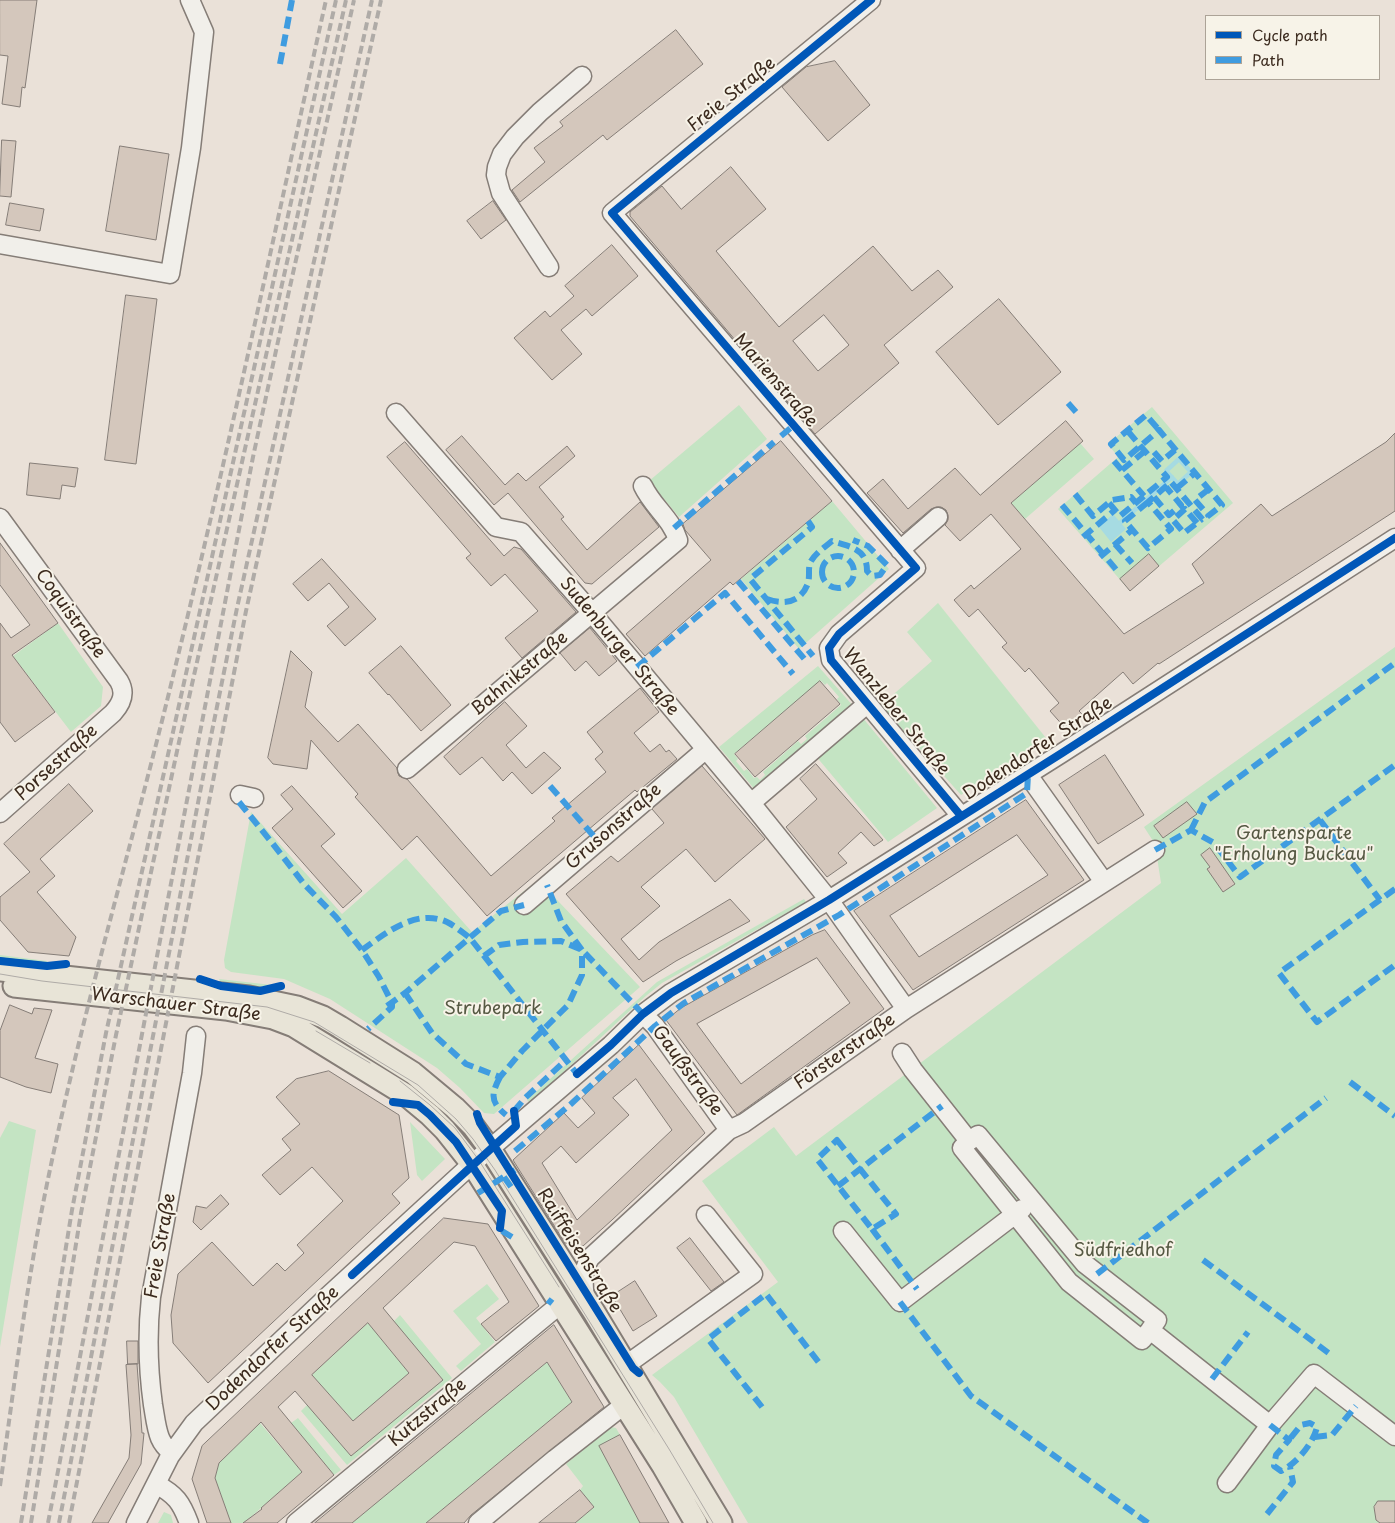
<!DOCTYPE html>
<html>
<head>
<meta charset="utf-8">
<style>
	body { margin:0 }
	#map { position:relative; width:1395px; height:1523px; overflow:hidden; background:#eae1d8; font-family:"Playpen Sans",sans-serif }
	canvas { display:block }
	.legend { position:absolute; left:1205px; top:15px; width:175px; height:65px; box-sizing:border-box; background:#f7f3e8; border:1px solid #aca397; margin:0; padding:6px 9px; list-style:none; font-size:15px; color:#3b2a1e }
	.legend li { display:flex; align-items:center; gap:10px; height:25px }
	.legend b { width:25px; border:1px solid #aca397 }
</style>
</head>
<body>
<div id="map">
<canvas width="1395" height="1523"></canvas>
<ul class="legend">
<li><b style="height:6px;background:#0057b8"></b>Cycle path</li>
<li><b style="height:6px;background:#3f9ce0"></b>Path</li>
</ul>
</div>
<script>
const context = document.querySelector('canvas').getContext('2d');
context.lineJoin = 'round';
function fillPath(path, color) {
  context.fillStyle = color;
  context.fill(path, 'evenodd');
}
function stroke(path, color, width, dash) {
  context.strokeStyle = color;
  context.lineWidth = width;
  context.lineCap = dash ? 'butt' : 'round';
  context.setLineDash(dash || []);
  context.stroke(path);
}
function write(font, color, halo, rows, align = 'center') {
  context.font = font + ' "Playpen Sans",sans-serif';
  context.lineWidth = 4;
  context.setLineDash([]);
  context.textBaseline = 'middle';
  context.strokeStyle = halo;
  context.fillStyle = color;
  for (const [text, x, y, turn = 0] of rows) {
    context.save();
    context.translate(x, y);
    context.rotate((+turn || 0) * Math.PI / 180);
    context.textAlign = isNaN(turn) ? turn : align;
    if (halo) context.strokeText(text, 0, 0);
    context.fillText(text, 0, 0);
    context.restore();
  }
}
fillPath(new Path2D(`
	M739 405 767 439 679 517 649 481Z
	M1152 407 1233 503 1130 591 1058 509 1118 457 1108 444Z
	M1080 443 1094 459 1025 519 1011 503Z
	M832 501 889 569 799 649 741 579Z
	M938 603 1046 738 961 795 881 705 932 661 907 632Z
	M58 623 103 687 101 706 71 732 13 656Z
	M1395 647V1523H748L674 1397 660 1382 652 1375 778 1282 702 1181 774 1127 796 1156 1161 883 1155 844 1144 827Z
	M818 666 854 707 756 791 719 747ZM821 681 825 685 827 683 839 697 837 699 841 705 805 736 807 739 801 744 798 741 763 772 765 775 760 780 757 777 754 778 747 769 744 771 736 761 738 759 734 754Z
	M862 717 937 808 888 842 815 755Z
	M251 812 342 914 406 858 472 932 538 880 640 987 494 1114 484 1113 460 1088 437 1068 330 999 284 979 231 972 225 968 224 960Z
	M804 899 806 902 662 983 647 995 530 1103 527 1100 657 982Z
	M0 955 47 961 46 964 0 958Z
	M219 979 272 985 260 988 221 983Z
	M9 1121 36 1130 0 1347V1138Z
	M410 1122 445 1159 422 1181 417 1175Z
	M487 1284 499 1299 476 1318 495 1342 461 1371 456 1366 481 1344 453 1311Z
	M383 1308 394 1321 400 1315 452 1378 347 1465 301 1411 308 1404 351 1456 442 1379 393 1321 377 1334 409 1373 350 1424V1417L311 1375Z
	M547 1362 572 1402 426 1523H352Z
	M298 1418 341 1470 334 1475 291 1423Z
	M260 1423 302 1472 244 1523H231L215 1478 219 1463Z
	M611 1427 616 1428 620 1435 600 1446 640 1523H575L594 1507 580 1490 583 1486 566 1464Z
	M164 1512 171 1515 173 1523H158Z`), '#c4e4c3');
fillPath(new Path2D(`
	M1113 514 1126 529 1111 542 1099 527Z`), '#a6dbe2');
stroke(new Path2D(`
	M1179 459 1191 472 1178 484 1166 471Z
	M1120 523 1172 477`), '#a6dbe2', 4.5);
const building = new Path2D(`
	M0 0H37L25 88 22 87 20 107 2 104 8 56 0 55Z
	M676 30 703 64 607 140 603 135 520 202 512 190 545 162 534 148 563 126 560 122Z
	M835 61 870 105 828 141 782 87 806 67Z
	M2 140 16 141 11 197 0 196Z
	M120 146 169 154 156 240 106 231Z
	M731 167 766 209 716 251 779 327 873 246 912 291 938 270 953 287 884 345 899 363 815 434 630 216V212L662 186 681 209ZM824 315 849 345 818 371 793 341Z
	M493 201 506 220 481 239 467 221Z
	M10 203 44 209 40 231 6 225Z
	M612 245 638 276 592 316 586 309 561 330 582 354 552 380 514 338 545 311 550 317 574 296 565 286Z
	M126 295 157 299 136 464 105 460Z
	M999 299 1061 372 998 425 936 352Z
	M1066 421 1083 441 1011 503 1124 634 1204 583 1192 564 1261 504 1272 516 1386 442 1395 433V511L1159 664 1158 663 1133 684 1123 672 1079 711 1082 714 1066 729 1050 711 1059 703 1029 668 1025 672 1002 647 1007 643 978 609 969 617 954 600 971 585 974 589 1021 549 991 514 960 541 945 525 948 520V515L946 510 941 507H936L931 509 903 533 867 493 883 479 908 509 955 468 980 495Z
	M462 436 505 485 518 473 526 481 567 446 575 456 539 487 564 517 561 519 587 550 640 502 659 527 592 584 585 583 508 493 494 505 446 450Z
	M781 441 832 501 733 585 730 582 645 656 626 634 711 560 685 530 683 524Z
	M405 442 504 556 514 547 521 549 576 612 522 658 505 638 538 611 505 574 491 586 466 558 471 554 387 457Z
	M30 463 78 468 75 487 62 485 60 499 27 495Z
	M0 543 58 623 12 655 55 712 15 742 0 722V623L11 638 30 625 0 585Z
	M1149 554 1159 566 1130 591 1120 579Z
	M322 559 376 619 345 646 327 626 349 607 329 583 308 601 293 584Z
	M590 628 617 661 599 676 586 661 575 671 560 653Z
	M401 646 451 705 421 731 389 694 388 695 369 673Z
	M291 651 312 672 305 707 338 742 358 724 397 768 399 776 407 779 491 876 555 821 552 818 606 772 595 759 603 752 587 732 640 688 659 712 634 733 650 752 660 744 666 752 669 750 677 759 637 792 635 790 487 916 417 836 402 850 355 797 358 794 311 740 307 769 273 764 268 758Z
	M820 681 840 704 755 777 735 754Z
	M505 702 527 726 506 745 526 768 544 752 561 768 532 794 512 772 503 781 482 757 460 775 444 757Z
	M1105 755 1144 815 1098 844 1059 785Z
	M816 764 883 840 874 846 861 832 838 853 847 863 827 877 786 827 817 799 800 779Z
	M702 766 765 839 715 882 686 849 641 887 660 906 621 939 639 960 659 942 730 899 750 921 676 961 643 982 566 894 611 856 618 862 664 823 652 809Z
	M69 784 93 811 40 859 55 876 37 892 76 937 69 956 28 952 0 920V897L30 872 4 844Z
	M292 786 335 834 321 846 362 891 343 908 272 828 293 809 281 795Z
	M1026 800 1084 880 913 990 854 911ZM1017 835 1048 875 919 957 890 916Z
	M1187 802 1197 814 1163 838 1154 826Z
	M1210 848 1235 884 1223 892 1207 869 1210 867 1201 855Z
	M825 930 884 1009 737 1115 666 1020 681 1008 812 935ZM817 958 850 1003 741 1084 697 1024Z
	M10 1005 32 1014 34 1008 52 1010 35 1058 58 1064 51 1093 26 1087 0 1077V1031Z
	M639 1045 705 1133 612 1220 583 1246 565 1243 513 1160 564 1113 578 1128 595 1113 582 1098ZM636 1079 672 1130 577 1220 542 1163 561 1146 576 1163 629 1115 613 1098Z
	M329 1071 399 1115 409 1178 392 1194 400 1203 208 1383 173 1343 171 1315 178 1274 212 1242 253 1286 277 1263 285 1271 304 1253 297 1245 343 1201 312 1167 280 1195 262 1175 291 1150 282 1139 300 1124 276 1097 296 1079Z
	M221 1195 229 1204 201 1230 193 1222 196 1206 206 1208Z
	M444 1218 488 1224 539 1306 496 1341 481 1324 509 1302 475 1246 454 1242 383 1308 443 1380 351 1456 295 1391 278 1407 334 1475 277 1523H243L262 1509 261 1508 302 1472 261 1422 219 1463 215 1478 231 1523H207L192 1479 202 1446ZM368 1323 409 1373 353 1421 312 1375Z
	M690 1238 724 1282 711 1291 677 1248Z
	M635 1281 657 1316 633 1331 612 1296Z
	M554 1325 604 1407 471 1515 464 1523H426L572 1402 547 1362 352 1523H315Z
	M127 1341H138V1364H128Z
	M137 1364 142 1433H144L141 1464 108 1523H92L129 1458 131 1435 126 1365Z
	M620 1435 653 1494 669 1523H640L599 1446Z
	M580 1490 594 1507 575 1523H539Z
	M1378 1501H1395V1523H1380L1376 1520 1374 1507Z`);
fillPath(building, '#d4c7bc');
stroke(building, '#857d77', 1);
const minor = new Path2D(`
	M871 0 612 213 916 568 839 634 829 648 831 660 961 816
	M0 244 170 274 191 148 204 32 190 0
	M549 267 501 193 496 175 497 167 502 154 515 137 540 112 582 76
	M396 413 496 527 521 532 592 613 751 803 829 900 906 1009
	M0 518 119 681C126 693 122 703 113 713L0 813
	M900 550 938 517
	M407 769 678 540C671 518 653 507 643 486
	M1028 775 1104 882
	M240 795 254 798
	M751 803 867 704
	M524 905 705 750
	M643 1014 655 1026 729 1130
	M902 1053 913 1070 969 1141 962 1148 1069 1282 1142 1340 1150 1330 1270 1425
	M969 1141 978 1135 1085 1264 1157 1320 1150 1330
	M843 1231 900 1302 1022 1209
	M585 1298C583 1284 582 1271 590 1258L729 1130 744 1123 906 1009 1155 850
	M626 1365 753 1274 706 1215
	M172 1453C167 1449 163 1445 160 1438 156 1428 155 1416 153 1405 148 1369 147 1333 151 1297L192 1073 196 1036
	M1227 1483 1270 1425 1314 1374 1395 1436
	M156 1484C176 1495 181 1502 189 1523
	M136 1523 170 1456 194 1423 328 1296 472 1164 611 1045 643 1014 671 993 829 900 1062 753 1395 538
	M296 1523 552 1311 561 1306
	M478 1523 555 1459 624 1405`);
const major = new Path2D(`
	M0 970 249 997 297 1007 323 1017 340 1027 413 1073 455 1108 473 1126 490 1149 594 1312 721 1523
	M14 986 226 1009 273 1018 294 1026 406 1095 430 1115 445 1130 472 1164 663 1466 696 1523`);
stroke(minor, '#857d77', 21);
stroke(major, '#857d77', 25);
stroke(minor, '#f1efea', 18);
stroke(major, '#e8e4d7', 21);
stroke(new Path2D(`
	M0 974 42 981 267 1007 314 1022 418 1085 456 1119 473 1139 495 1170 669 1449 713 1523
	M316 1031 370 1063
	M400 1081 430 1105 455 1128 478 1159 559 1287`), '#afaba7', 1);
stroke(new Path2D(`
	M0 1486C13 1395 24 1304 41 1214 77 1028 132 847 176 664 230 444 277 221 326 0
	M21 1523 72 1210 106 1033 336 0
	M31 1523 81 1213 116 1035 179 742 346 0
	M48 1523 253 457 285 309 354 0
	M59 1523 209 746 237 608 372 0
	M69 1523 246 611 381 0`), '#afaba7', 4, [8, 4]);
stroke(new Path2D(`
	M280 64 292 0
	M1068 403 1076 412
	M781 436 793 426
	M1154 452 1162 461 1175 450
	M1114 461 1144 496
	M1122 470 1145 451
	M1177 488 1195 473
	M1209 489 1195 500 1209 516
	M1075 494 1093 516 1112 500 1131 497 1136 503
	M1154 497 1169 515 1181 505 1166 487
	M1148 502 1125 521 1148 548 1171 529 1148 502 1171 482 1203 520 1222 505 1159 430 1124 460 1111 444 1146 415 1159 430
	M1109 503 1120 516 1167 477 1126 429
	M1062 505 1119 573
	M686 518 774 442
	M808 521 812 527 750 579 813 656
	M1197 523 1185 509 1173 520 1184 533 1202 519
	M674 528 682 521
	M1083 537 1115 510
	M1115 544 1132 563
	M822 572a16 16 0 1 1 32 0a16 16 0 1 1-32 0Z
	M1100 557 1132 530
	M738 581 807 662
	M767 599C784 605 801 603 808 583 810 577 808 569 810 563 815 553 824 548 832 541 850 547 867 548 867 571L872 576 880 575 887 565 868 546 853 540
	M637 667 725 593 793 674
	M550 786 598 841
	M239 802 273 844 304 884 336 917 362 950 379 977 392 1003V1007L368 1029
	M1320 820 1380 900
	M1191 830 1205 802 1395 663
	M1155 850 1191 830 1214 843 1240 877 1395 765
	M1395 889 1279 973 1317 1022 1395 965
	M362 950C386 933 416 908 447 922 455 926 463 933 470 938L577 1074
	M484 956 499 945 523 942 561 941 582 950 643 1014
	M405 993 432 1033 466 1064 500 1077 522 1051 568 1005 582 975V950L561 921 547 885
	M387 1006 405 993 501 911 524 905
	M500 1077C491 1094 490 1102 506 1115
	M1350 1082 1395 1116
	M514 1111 525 1098 566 1060
	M837 1140 896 1214 872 1229 817 1159Z
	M515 1151 571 1104 655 1026 684 1003 839 915 1027 793 1028 775
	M504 1177 514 1191
	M838 1186 942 1106
	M478 1193 515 1170
	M872 1229 917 1289
	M502 1231 512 1237
	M1203 1260 1330 1354
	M1097 1274 1326 1098
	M900 1302 971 1396 1148 1523
	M548 1304 552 1299
	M1212 1379 1248 1332
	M762 1407 708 1339 766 1294 820 1364
	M1270 1425 1289 1440 1276 1455 1274 1466 1281 1471C1296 1464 1313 1444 1317 1427L1310 1423 1301 1425 1289 1440
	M1315 1437 1332 1435 1356 1406
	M1267 1514 1293 1482 1290 1467`), '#3f9ce0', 6, [12, 6]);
stroke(new Path2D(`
	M871 0 612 213 916 568 839 634 829 648 831 660 961 816
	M0 961 47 966 66 964
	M200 979 221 986 260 991 281 986
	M577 1074 611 1045 643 1014 671 993 829 900 1062 753 1395 538
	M393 1102 418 1105 430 1115 456 1142 502 1211 500 1228
	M477 1114 480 1123 633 1368 639 1373
	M352 1275 516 1126 514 1111`), '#0057b8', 8);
write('18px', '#3b2a1e', '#f7f3e8', [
	["Freie Straße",732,95,-39],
	["Marienstraße",775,381,49],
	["Coquistraße",70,614,54],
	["Sudenburger Straße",619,647,50],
	["Bahnikstraße",520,674,-40],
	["Wanzleber Straße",896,712,51],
	["Dodendorfer Straße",1038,749,-33],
	["Porsestraße",57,763,-42],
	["Grusonstraße",614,827,-41],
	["Warschauer Straße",176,1005,7],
	["Försterstraße",845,1052,-35],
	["Gaußstraße",687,1071,54],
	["Freie Straße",161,1246,-80],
	["Raiffeisenstraße",579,1251,58],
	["Dodendorfer Straße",273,1349,-43],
	["Kutzstraße",428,1413,-40]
]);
write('18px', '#565943', '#f7f3e8', [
	["Gartensparte",1294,834],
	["\"Erholung Buckau\"",1294,855],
	["Strubepark",493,1009],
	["Südfriedhof",1123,1251]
]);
</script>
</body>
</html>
